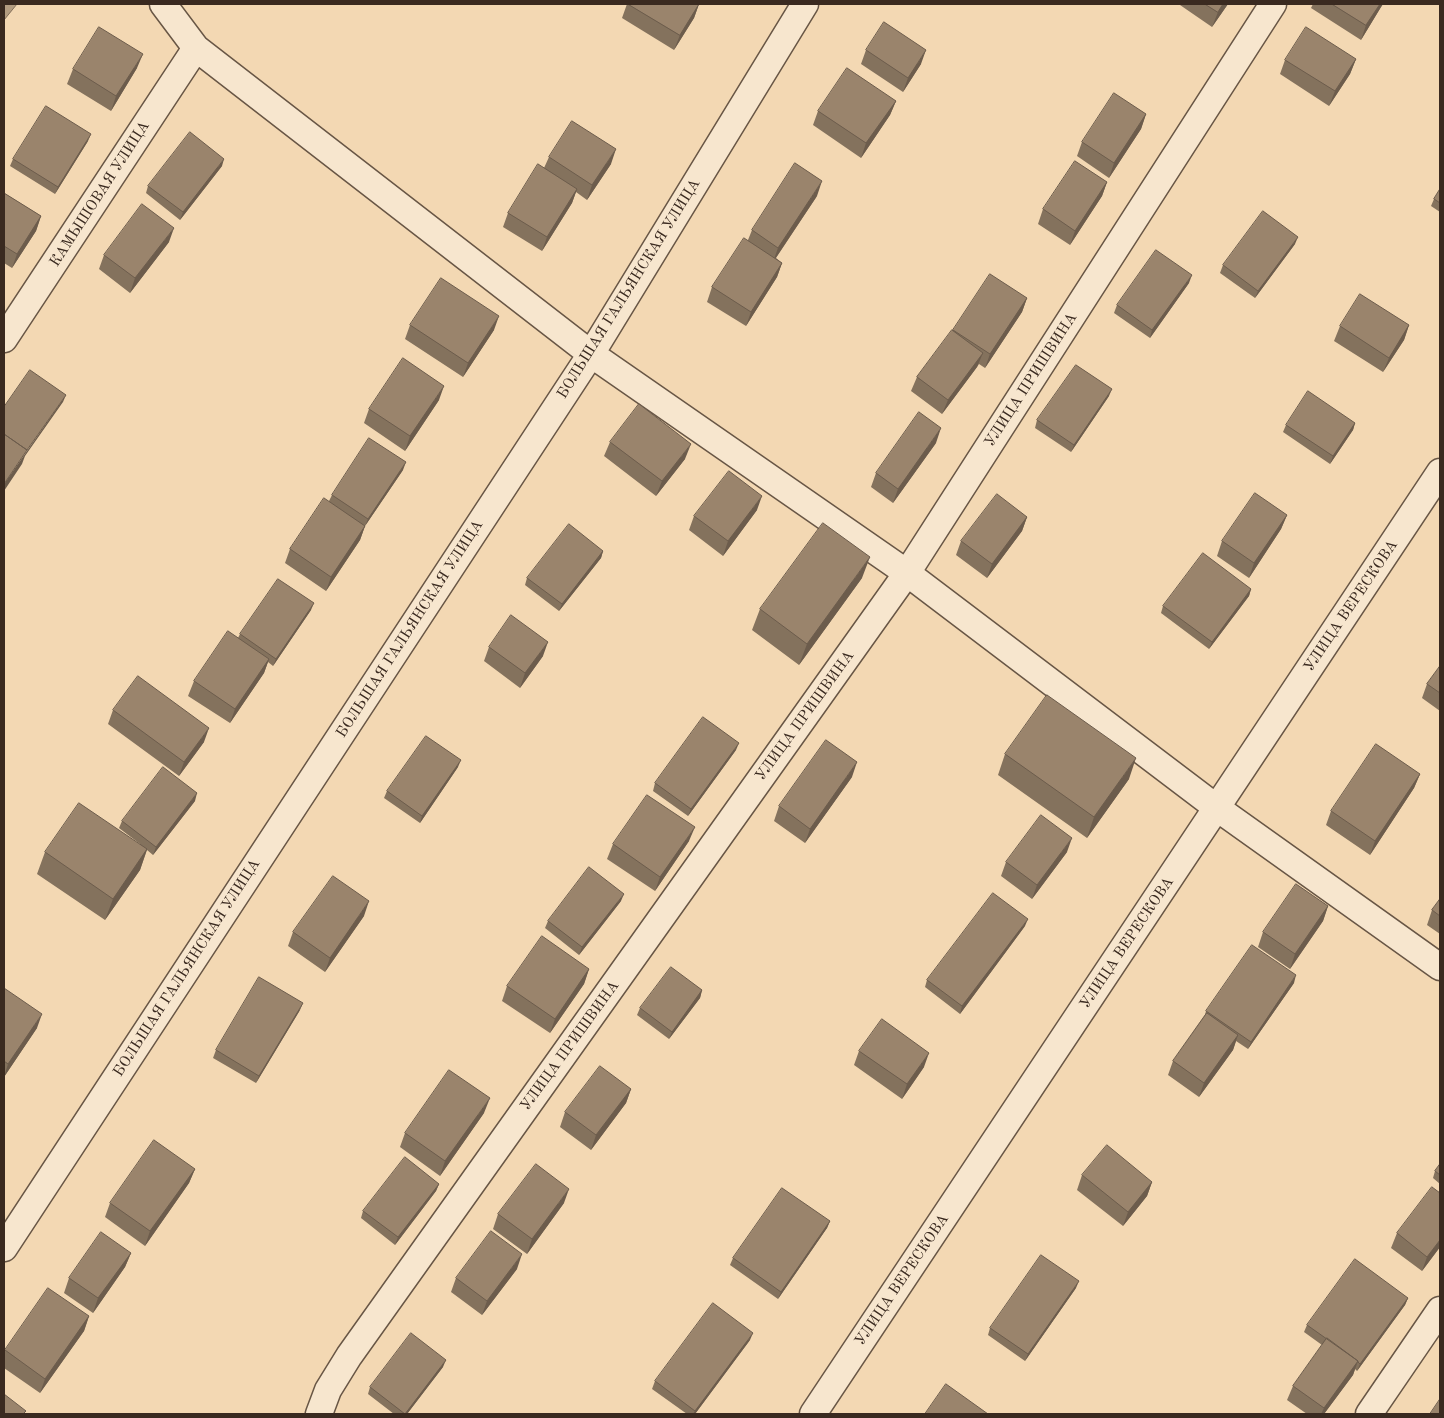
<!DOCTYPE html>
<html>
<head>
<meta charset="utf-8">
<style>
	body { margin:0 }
	#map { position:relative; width:1444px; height:1418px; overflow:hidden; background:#f3d8b3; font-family:"Old Standard TT",serif }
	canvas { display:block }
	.frame { position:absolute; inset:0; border:5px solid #3a2a20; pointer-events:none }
</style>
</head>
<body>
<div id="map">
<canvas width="1444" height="1418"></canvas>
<div class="frame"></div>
</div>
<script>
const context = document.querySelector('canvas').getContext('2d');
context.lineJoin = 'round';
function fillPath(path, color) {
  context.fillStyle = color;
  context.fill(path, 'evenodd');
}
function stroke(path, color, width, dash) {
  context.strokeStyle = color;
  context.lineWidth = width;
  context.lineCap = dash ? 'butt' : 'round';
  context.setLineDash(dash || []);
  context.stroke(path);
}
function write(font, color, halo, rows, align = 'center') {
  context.font = font + ' "Old Standard TT",serif';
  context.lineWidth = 4.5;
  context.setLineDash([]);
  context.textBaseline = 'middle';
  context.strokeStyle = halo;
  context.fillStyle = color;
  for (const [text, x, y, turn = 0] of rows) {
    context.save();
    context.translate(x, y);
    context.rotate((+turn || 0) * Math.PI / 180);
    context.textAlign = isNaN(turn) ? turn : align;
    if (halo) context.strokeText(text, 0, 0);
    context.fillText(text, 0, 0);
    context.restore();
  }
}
const water = new Path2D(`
	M4 4H17L4 20Z`);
fillPath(water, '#b49d81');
stroke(water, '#836f5a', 1);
const minor = new Path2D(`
	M163 4 196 48 591 354 907 573 1217 808 1440 967
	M4 339 196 48
	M4 1248 591 354 805 4
	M319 1414 328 1390 349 1356 907 573 1273 4
	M813 1414 1440 472
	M1369 1414 1440 1310`);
stroke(minor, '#685645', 29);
stroke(minor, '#f7e6ce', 26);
fillPath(new Path2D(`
	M627 4H699L694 18 674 50 622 18Z
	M1181 4H1228L1212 27 1180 5Z
	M1313 4H1383L1381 7 1361 40 1311 8Z
	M866 50 921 64 903 92 861 64Z
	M1356 59 1350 74 1329 106 1280 74 1285 60Z
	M137 68 111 111 67 84 73 69Z
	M896 101 890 115 861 158 813 125 818 111Z
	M1146 114 1141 129 1109 178 1077 156 1082 142Z
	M88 141 55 194 10 166 13 159Z
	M549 157 611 164 587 200 576 192 572 203 542 251 503 227 508 213 544 168Z
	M222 166 180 220 146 193 148 186Z
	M1107 182 1102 196 1070 245 1038 224 1043 209Z
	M1440 189V212L1431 206 1434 199Z
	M4 193 41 216 36 231 12 268 4 263Z
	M817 196 776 258 782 263 777 277 746 326 707 302 712 287 748 240 752 230Z
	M169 242 130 293 99 269 104 255Z
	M1295 244 1255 298 1220 273 1223 265Z
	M1189 283 1150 338 1114 313 1117 305Z
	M1027 298 1022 312 985 368 979 364 977 367 942 414 911 391 917 377 953 330Z
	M410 325 494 330 463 377 405 339Z
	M1409 325 1404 340 1383 372 1334 341 1340 326Z
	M1109 396 1071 452 1035 428 1037 420Z
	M439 400 405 451 364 423 369 409Z
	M1355 423 1353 430 1330 464 1283 432 1286 425Z
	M610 442 685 459 656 496 604 456Z
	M936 443 893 503 871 487 876 473Z
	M403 470 365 526 360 540 326 591 285 563 290 549 329 501 332 495Z
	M757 510 723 556 689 530 694 516Z
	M1287 515 1281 529 1249 578 1217 556 1222 541Z
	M1027 517 1022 531 987 578 956 555 961 541Z
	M603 551 601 558 559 611 525 585 527 578Z
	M862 578 799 665 752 630 760 609Z
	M1251 589 1249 596 1209 649 1161 613 1163 606Z
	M311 610 273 666 268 662 264 673 230 723 188 696 194 681 238 638 240 634Z
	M489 647 543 656 520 688 484 661Z
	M1440 666V711L1422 698 1427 684Z
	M113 710 204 742 179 776 108 724Z
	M736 750 688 816 653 791 655 783Z
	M1005 754 1129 779 1087 838 998 775Z
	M458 767 420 823 384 798 387 791Z
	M1420 774 1414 788 1370 855 1326 825 1331 811Z
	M852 777 805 843 774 821 779 806Z
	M195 801 153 855 147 850 140 870 105 920 37 874 45 852 140 844 119 828 122 821Z
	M689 841 655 891 607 859 613 844Z
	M1067 852 1032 899 1001 876 1006 862Z
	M1440 899V934L1427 925 1432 910Z
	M621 901 579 955 545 928 548 921Z
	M1328 906 1323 921 1290 969 1258 947 1263 932Z
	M364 916 325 972 288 946 293 932Z
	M1025 926 960 1014 925 987 927 980Z
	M589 969 584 984 550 1033 502 1001 507 986Z
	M1294 983 1248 1049 1236 1041 1233 1050 1199 1097 1168 1075 1173 1061 1205 1015 1206 1011Z
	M4 988 37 1028 4 1077Z
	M702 990 700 998 669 1039 637 1015 640 1008Z
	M300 1010 256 1083 213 1058 216 1050Z
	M859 1051 924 1067 902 1099 854 1065Z
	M631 1089 626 1103 591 1150 560 1127 565 1112Z
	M484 1113 440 1176 400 1147 405 1133Z
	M1440 1164V1184L1433 1178 1435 1171Z
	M195 1169 189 1183 145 1246 105 1217 110 1203Z
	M1082 1175 1152 1182 1147 1196 1123 1226 1077 1190Z
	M439 1184 436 1191 395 1245 361 1218 363 1211Z
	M1440 1193V1247L1422 1271 1391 1248 1397 1233Z
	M564 1203 527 1254 493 1229 498 1214Z
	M830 1221 827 1228 778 1299 730 1265 733 1258Z
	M131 1253 125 1267 93 1313 64 1293 69 1278Z
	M517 1269 482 1315 451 1292 456 1278Z
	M1076 1288 1025 1361 988 1335 990 1328Z
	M1408 1298 1405 1305 1357 1371 1355 1369 1353 1375 1324 1414H1307L1287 1400 1293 1386 1322 1345 1304 1332 1307 1325Z
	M89 1316 84 1331 40 1393 4 1368V1353L5 1350Z
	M750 1340 695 1414H687L652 1389 655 1381Z
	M443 1367 407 1414H394L368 1394 370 1387Z`), '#84725d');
fillPath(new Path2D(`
	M699 4 694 18 674 50 680 35Z
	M1223 4H1228L1212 27 1218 12Z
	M1380 4H1383L1381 7 1361 40 1366 25Z
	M926 50 921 64 903 92 908 78Z
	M143 54 137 68 111 111 116 96Z
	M1356 59 1350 74 1329 106 1335 91Z
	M896 101 890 115 861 158 866 143Z
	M1146 114 1141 129 1109 178 1114 163Z
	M91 134 88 141 55 194 58 187Z
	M616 149 611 164 587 200 592 185Z
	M224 159 222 166 180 220 183 212Z
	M822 181 817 196 773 262 778 248Z
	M1107 182 1102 196 1070 245 1075 231Z
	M577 189 572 203 542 251 547 237Z
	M41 216 36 231 12 268 17 254Z
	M174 228 169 242 130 293 135 278Z
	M1298 237 1295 244 1255 298 1258 291Z
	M782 263 777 277 746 326 751 312Z
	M1192 275 1189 283 1150 338 1152 330Z
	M1027 298 1022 312 985 368 990 354Z
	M499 316 494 330 463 377 468 363Z
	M1409 325 1404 340 1383 372 1389 358Z
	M983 353 977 367 942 414 948 400Z
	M444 386 439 400 405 451 410 436Z
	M1112 389 1109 396 1071 452 1074 445Z
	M66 395 63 402 25 456 22 464 4 491V484Z
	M1355 423 1353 430 1330 464 1333 456Z
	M941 428 936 443 893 503 898 489Z
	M691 444 685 459 656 496 662 481Z
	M406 462 403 470 365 526 368 519Z
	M762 496 757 510 723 556 728 541Z
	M1287 515 1281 529 1249 578 1254 563Z
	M1027 517 1022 531 987 578 992 564Z
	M365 526 360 540 326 591 331 577Z
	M603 551 601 558 559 611 562 604Z
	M870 557 862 578 799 665 807 644Z
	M1251 589 1249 596 1209 649 1212 642Z
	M314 603 311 610 273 666 276 659Z
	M548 642 543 656 520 688 525 673Z
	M269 659 264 673 230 723 235 709Z
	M209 728 204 742 179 776 184 762Z
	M739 743 736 750 688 816 691 809Z
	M1136 758 1129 779 1087 838 1094 817Z
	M461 760 458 767 420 823 422 816Z
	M857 762 852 777 805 843 810 829Z
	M1420 774 1414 788 1370 855 1375 841Z
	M197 793 195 801 153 855 156 847Z
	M695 827 689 841 655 891 660 877Z
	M1072 838 1067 852 1032 899 1037 885Z
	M147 849 140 870 105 920 113 899Z
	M624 894 621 901 579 955 582 947Z
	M369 901 364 916 325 972 330 958Z
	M1328 906 1323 921 1290 969 1295 954Z
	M1028 919 1025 926 960 1014 962 1006Z
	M589 969 584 984 550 1033 555 1019Z
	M1296 975 1294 983 1248 1049 1251 1042Z
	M702 990 700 998 669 1039 672 1032Z
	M303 1003 300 1010 256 1083 259 1076Z
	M42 1014 37 1028 4 1077 8 1064Z
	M1238 1035 1233 1050 1199 1097 1204 1083Z
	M929 1053 924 1067 902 1099 907 1084Z
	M631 1089 626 1103 591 1150 596 1135Z
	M490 1098 484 1113 440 1176 445 1161Z
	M195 1169 189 1183 145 1246 150 1231Z
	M1152 1182 1147 1196 1123 1226 1128 1212Z
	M439 1184 436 1191 395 1245 398 1237Z
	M569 1189 564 1203 527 1254 532 1239Z
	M830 1221 827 1228 778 1299 781 1292Z
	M1440 1240V1247L1422 1271 1427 1257Z
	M131 1253 125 1267 93 1313 98 1298Z
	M522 1254 517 1269 482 1315 487 1301Z
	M1079 1281 1076 1288 1025 1361 1028 1354Z
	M1408 1298 1405 1305 1357 1371 1360 1364Z
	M89 1316 84 1331 40 1393 45 1379Z
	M753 1333 750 1340 695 1414H693L695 1411Z
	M446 1360 443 1367 407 1414H404Z
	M1358 1361 1353 1375 1324 1414H1321L1324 1408Z`), '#6c5c4c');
const building = new Path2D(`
	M628 4H699L680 35Z
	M1205 4H1223L1218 12Z
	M1332 4H1380L1366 25Z
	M884 22 926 50 908 78 866 50Z
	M99 27 143 54 116 96 73 69Z
	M1306 27 1356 59 1335 91 1285 60Z
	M847 68 896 101 866 143 818 111Z
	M1114 93 1146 114 1114 163 1082 142Z
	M46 106 91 134 58 187 13 159Z
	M572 121 616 149 592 185 549 157Z
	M190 132 224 159 183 212 148 186Z
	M1075 161 1107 182 1075 231 1043 209Z
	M795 163 822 181 778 248 752 230Z
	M538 164 577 189 547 237 508 213Z
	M1440 189V203L1434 199Z
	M4 193 41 216 17 254 4 246Z
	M142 204 174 228 135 278 104 255Z
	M1263 211 1298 237 1258 291 1223 265Z
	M744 238 782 263 751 312 712 287Z
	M1156 250 1192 275 1152 330 1117 305Z
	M990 274 1027 298 990 354 953 330Z
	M441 278 499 316 468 363 410 325Z
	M1360 294 1409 325 1389 358 1340 326Z
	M952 330 983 353 948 400 917 377Z
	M403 358 444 386 410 436 369 409Z
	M1076 365 1112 389 1074 445 1037 420Z
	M30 370 66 395 27 450 4 434V407Z
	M1308 391 1355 423 1333 456 1286 425Z
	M639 404 691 444 662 481 610 442Z
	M919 412 941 428 898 489 876 473Z
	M4 434 27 450 4 484Z
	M369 438 406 462 368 519 332 495Z
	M729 471 762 496 728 541 694 516Z
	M1255 493 1287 515 1254 563 1222 541Z
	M997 494 1027 517 992 564 961 541Z
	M324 498 365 526 331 577 290 549Z
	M823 523 870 557 807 644 760 609Z
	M569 524 603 551 562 604 527 578Z
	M1203 553 1251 589 1212 642 1163 606Z
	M278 579 314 603 276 659 240 634Z
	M511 615 548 642 525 673 489 647Z
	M228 631 269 659 235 709 194 681Z
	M1440 666V693L1427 684Z
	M138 676 209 728 184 762 113 710Z
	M1047 695 1136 758 1094 817 1005 754Z
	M703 717 739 743 691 809 655 783Z
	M426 736 461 760 422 816 387 791Z
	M826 740 857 762 810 829 779 806Z
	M1376 744 1420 774 1375 841 1331 811Z
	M163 767 197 793 156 847 122 821Z
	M647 795 695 827 660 877 613 844Z
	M79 803 147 849 113 899 45 852Z
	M1041 815 1072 838 1037 885 1006 862Z
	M589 867 624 894 582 947 548 921Z
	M333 876 369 901 330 958 293 932Z
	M1296 884 1328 906 1295 954 1263 932Z
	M993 893 1028 919 962 1006 927 980Z
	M1440 899V916L1432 910Z
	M542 936 589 969 555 1019 507 986Z
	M1252 945 1296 975 1251 1042 1206 1011Z
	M671 967 702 990 672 1032 640 1008Z
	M259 977 303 1003 259 1076 216 1050Z
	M4 988 42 1014 8 1064 4 1061Z
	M1207 1013 1238 1035 1204 1083 1173 1061Z
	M882 1019 929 1053 907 1084 859 1051Z
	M600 1066 631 1089 596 1135 565 1112Z
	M449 1070 490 1098 445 1161 405 1133Z
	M154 1140 195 1169 150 1231 110 1203Z
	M1107 1145 1152 1182 1128 1212 1082 1175Z
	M405 1157 439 1184 398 1237 363 1211Z
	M536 1164 569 1189 532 1239 498 1214Z
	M1440 1164V1175L1435 1171Z
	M1432 1187 1440 1193V1240L1427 1257 1397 1233Z
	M782 1188 830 1221 781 1292 733 1258Z
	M491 1231 522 1254 487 1301 456 1278Z
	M101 1232 131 1253 98 1298 69 1278Z
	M1041 1255 1079 1281 1028 1354 990 1328Z
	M1355 1259 1408 1298 1360 1364 1358 1362V1361L1307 1325Z
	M48 1288 89 1316 45 1379 5 1350Z
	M713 1303 753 1333 695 1411 655 1381Z
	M411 1333 446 1360 405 1414 370 1387Z
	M1327 1338 1358 1361 1324 1408 1293 1386Z
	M946 1384 988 1414H925Z
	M4 1394 26 1411 23 1414H4Z
	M1440 1399V1414H1430Z`);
fillPath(building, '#9a846c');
stroke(building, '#6c5c4c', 1);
write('15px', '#3a2a20', '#f7e6ce', [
	["КАМЫШОВАЯ УЛИЦА",100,194,-57],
	["БОЛЬШАЯ ГАЛЬЯНСКАЯ УЛИЦА",629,289,-58],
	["УЛИЦА ПРИШВИНА",1031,380,-57],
	["УЛИЦА ВЕРЕСКОВА",1351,606,-56],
	["БОЛЬШАЯ ГАЛЬЯНСКАЯ УЛИЦА",410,629,-57],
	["УЛИЦА ПРИШВИНА",805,716,-54],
	["УЛИЦА ВЕРЕСКОВА",1127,943,-56],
	["БОЛЬШАЯ ГАЛЬЯНСКАЯ УЛИЦА",187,968,-57],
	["УЛИЦА ПРИШВИНА",570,1046,-54],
	["УЛИЦА ВЕРЕСКОВА",902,1280,-56]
]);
</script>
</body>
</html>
